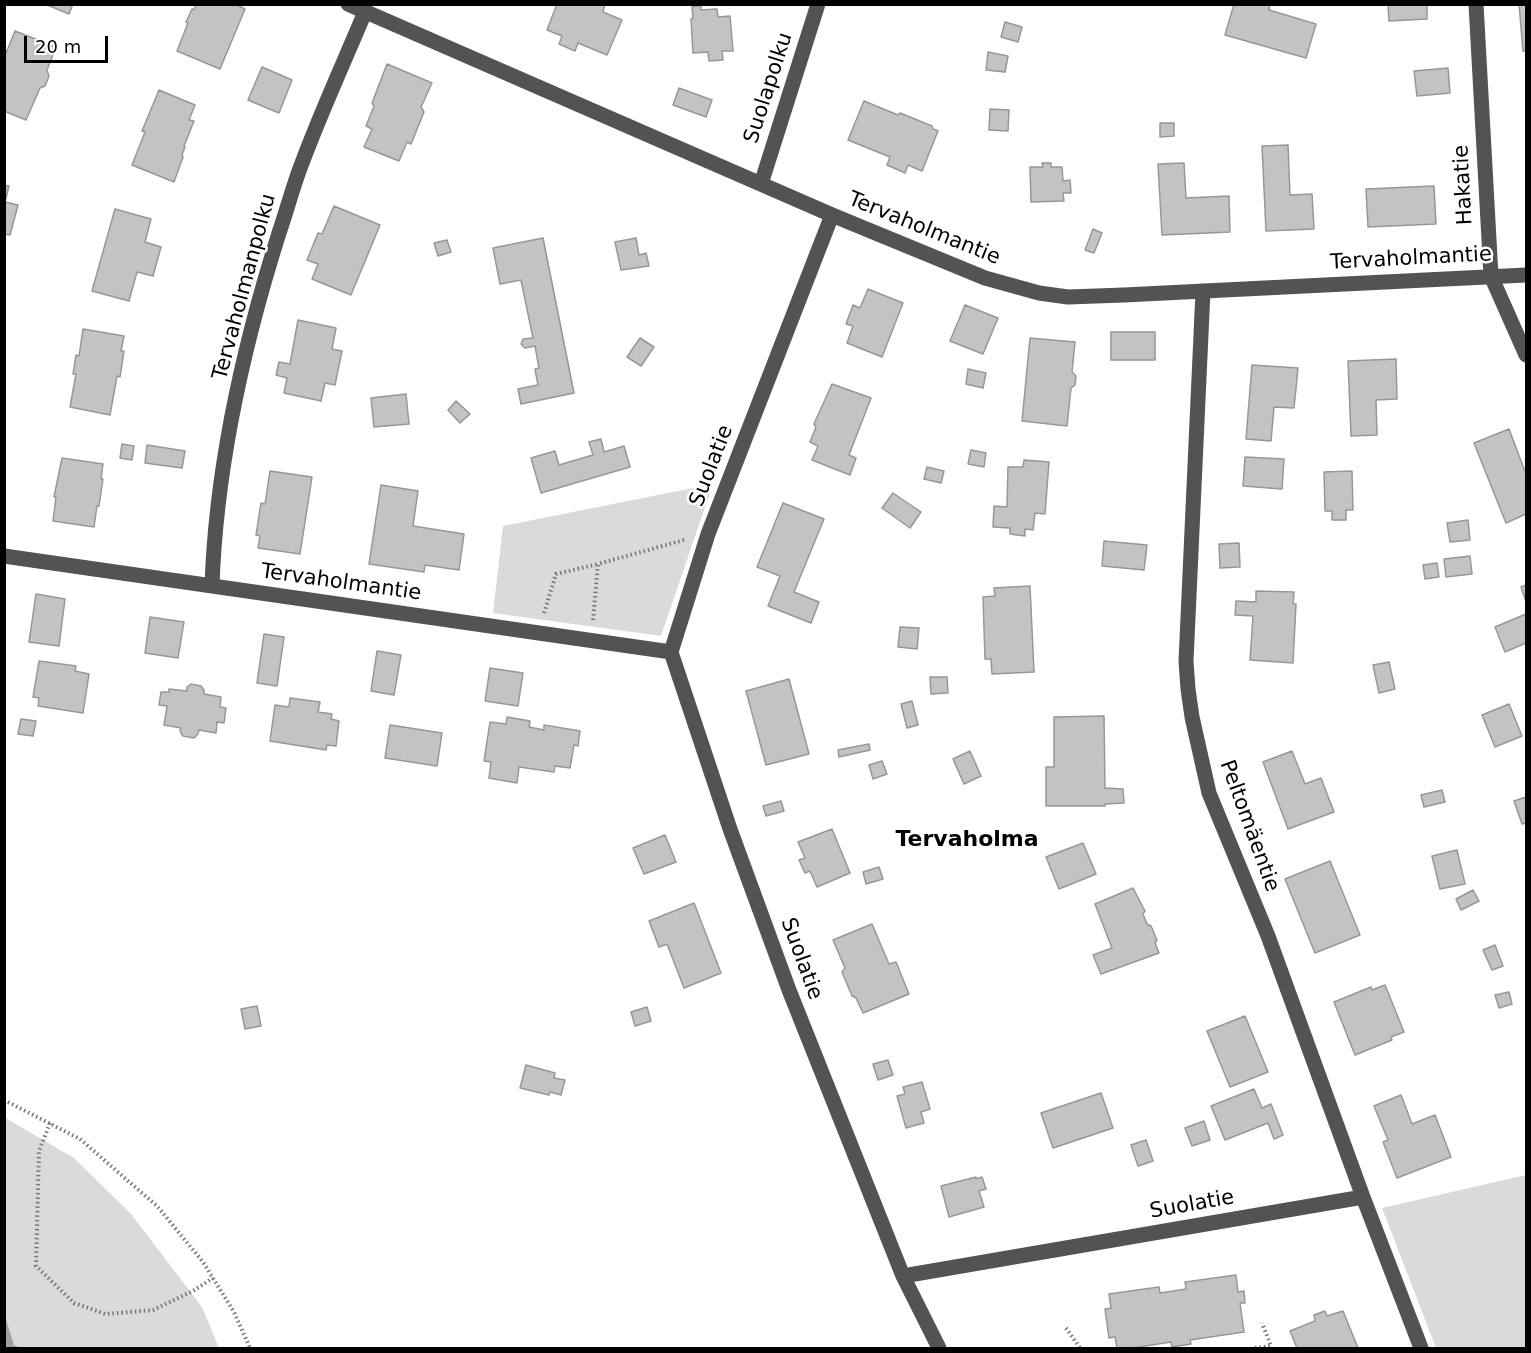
<!DOCTYPE html>
<html>
<head>
<meta charset="utf-8">
<style>
	body { margin:0 }
	#map { position:relative; width:1531px; height:1353px; overflow:hidden; background:#fff; font-family:"DejaVu Sans",sans-serif }
	canvas { display:block }
	.frame { position:absolute; inset:0; border:6px solid #000; pointer-events:none }
	.scale { position:absolute; left:24px; top:36px; width:84px; height:27px; box-sizing:border-box; border:3px solid #000; border-top:0; padding-left:8px; font-size:18px; line-height:21px; white-space:nowrap; color:#000; -webkit-text-stroke:4px #fff; paint-order:stroke }
</style>
</head>
<body>
<div id="map">
<canvas width="1531" height="1353"></canvas>
<div class="frame"></div>
<div class="scale">20 m</div>
</div>
<script>
const context = document.querySelector('canvas').getContext('2d');
context.lineJoin = 'round';
function fillPath(path, color) {
  context.fillStyle = color;
  context.fill(path, 'evenodd');
}
function stroke(path, color, width, dash) {
  context.strokeStyle = color;
  context.lineWidth = width;
  context.lineCap = dash ? 'butt' : 'round';
  context.setLineDash(dash || []);
  context.stroke(path);
}
function write(font, color, halo, rows, align = 'center') {
  context.font = font + ' "DejaVu Sans",sans-serif';
  context.lineWidth = 5;
  context.setLineDash([]);
  context.textBaseline = 'middle';
  context.strokeStyle = halo;
  context.fillStyle = color;
  for (const [text, x, y, turn = 0] of rows) {
    context.save();
    context.translate(x, y);
    context.rotate((+turn || 0) * Math.PI / 180);
    context.textAlign = isNaN(turn) ? turn : align;
    if (halo) context.strokeText(text, 0, 0);
    context.fillText(text, 0, 0);
    context.restore();
  }
}
fillPath(new Path2D(`
	M713 484 661 636 493 613 503 526Z
	M4 1117 74 1158 131 1214 202 1307 219 1348H21L14 1345 4 1316Z
	M1526 1175V1348H1436L1382 1208Z`), '#dadada');
fillPath(new Path2D(`
	M5 1316 14 1345 21 1348H5Z`), '#a1a1a1');
const building = new Path2D(`
	M45 4H73L69 14Z
	M196 4H235L245 9 220 69 177 51 188 23 186 22 192 9 194 10Z
	M557 4H605L603 12 622 20 607 55 578 43 575 51 559 44 562 36 547 30Z
	M1234 4H1270L1269 10 1316 24 1306 58 1225 35Z
	M1388 4H1427V19L1389 21Z
	M1519 4H1526V51H1523Z
	M701 5V10L717 9 718 17 730 16 733 51H722L723 60 709 61 708 52 693 53 691 19 693 18 692 7Z
	M1005 22 1022 27 1018 42 1001 37Z
	M15 31 56 47 47 70 49 76 45 86 40 88 26 120 4 111V58Z
	M988 52 1008 56 1005 72 986 70Z
	M387 64 432 83 421 107 424 112 411 144 407 142 399 161 364 147 372 129 366 126 374 106 372 103Z
	M262 67 292 80 279 113 248 100Z
	M1448 68 1450 93 1417 96 1414 71Z
	M679 88 712 100 706 117 673 105Z
	M159 90 195 105 189 120 194 121 184 146 185 147 182 155 183 157 174 182 132 165 145 132 142 131Z
	M864 101 898 115 900 113 932 126 933 129 938 131 922 171 908 165 905 173 887 165 890 157 848 140Z
	M990 109 1009 110 1008 131 989 130Z
	M1160 123H1174V136L1160 137Z
	M1288 145 1290 195 1312 194 1314 229 1266 231 1262 146Z
	M1042 163H1051V167H1062L1063 181 1070 180 1071 193H1063L1064 201 1031 202 1030 167H1043Z
	M1184 163 1186 198 1229 196 1230 232 1162 235 1158 164Z
	M4 185 9 186 5 202 18 205 10 235 4 234Z
	M1434 186 1436 224 1368 227 1366 189Z
	M334 206 380 225 351 295 312 279 318 264 307 260 318 233 322 234Z
	M115 209 151 219 145 242 161 247 153 276 137 272 129 301 92 291Z
	M1093 229 1102 233 1094 253 1085 250Z
	M543 238 574 393 521 404 518 389 538 385 535 369 539 368 535 346 525 348 521 344 523 339 533 338 521 280 500 284 493 248Z
	M636 238 639 255 646 253 649 266 621 270 615 242Z
	M447 240 451 252 438 256 434 243Z
	M868 289 903 303 882 357 847 343 853 326 846 324 853 305 860 308Z
	M965 305 998 318 983 354 950 341Z
	M298 320 336 328 332 349 342 351 335 385 325 383 321 401 284 393 287 378 276 375 279 362 290 364Z
	M83 329 124 336 121 351H124L120 377 117 376 110 415 70 407 76 374H73L76 355 79 356Z
	M1111 332H1155V360H1111Z
	M640 338 654 347 641 366 627 357Z
	M1030 338 1075 342 1072 372 1076 376 1075 385 1071 388 1067 426 1022 421Z
	M1396 359 1397 399 1376 400 1377 435 1351 436 1348 361Z
	M1252 365 1298 368 1294 408 1274 407 1271 441 1246 439Z
	M968 369 986 373 983 388 966 384Z
	M832 384 871 398 849 455 856 458 850 475 812 460 818 446 810 442 816 427 814 424Z
	M406 394 409 424 374 427 371 398Z
	M456 401 470 414 460 423 448 410Z
	M1509 429 1526 474V514L1506 523 1474 443Z
	M601 439 604 452 624 446 630 467 541 493 531 458 555 451 559 465 593 455 589 442Z
	M122 444 134 446 132 460 120 458Z
	M147 445 185 451 182 468 145 463Z
	M971 450 986 453 984 467 968 464Z
	M1245 457 1284 459 1282 489 1243 486Z
	M62 458 103 464 101 479H103L99 506H97L94 527 53 521 56 497H54Z
	M1024 460 1049 462 1045 514 1035 513 1033 530 1025 529V536L1010 534V528L993 527 994 506 1007 507 1008 467H1023Z
	M927 467 944 471 941 483 924 479Z
	M270 471 312 477 300 554 258 548 260 536 256 535 261 503 265 504Z
	M1352 471 1353 510H1346V520H1332V511H1325L1324 472Z
	M381 485 418 491 413 526 464 534 459 570 425 565 424 572 369 564Z
	M893 493 921 512 910 528 882 508Z
	M783 503 824 519 794 592 819 602 811 623 768 606 780 576 757 567Z
	M1468 520 1470 540 1450 542 1447 523Z
	M1104 541 1147 545 1144 570 1102 566Z
	M1239 543 1240 567 1220 568 1219 544Z
	M1470 556 1472 574 1446 577 1444 559Z
	M1437 563 1439 577 1425 579 1423 565Z
	M1526 585V602L1521 587Z
	M1030 586 1034 672 992 674 991 659H985L983 597 995 596 994 588Z
	M1256 591 1294 592 1293 604H1296L1293 663 1250 660 1253 616 1235 615 1236 601 1256 602Z
	M36 594 65 599 59 646 29 642Z
	M1526 614V643L1505 652 1495 627Z
	M150 617 184 622 178 658 145 653Z
	M900 627 919 628 917 649 898 647Z
	M264 634 284 637 277 686 257 683Z
	M377 651 401 655 394 695 371 691Z
	M39 661 76 666 75 671 89 674 83 713 38 706 39 698 33 697Z
	M1389 662 1395 689 1379 693 1373 665Z
	M490 668 523 673 518 706 485 701Z
	M930 677H947L948 693 931 694Z
	M789 679 809 754 766 765 746 691Z
	M191 684 201 686 204 690V694L221 697 220 707 226 708 224 723 217 722 216 733 199 730 198 734 194 738 183 736 180 731 181 728 164 725 167 706 159 705 161 692H169V689L187 691V687Z
	M290 698 320 702 318 712 332 714 331 719 339 721 336 746 327 745 326 750 270 741 275 705 289 707Z
	M912 701 918 725 907 728 901 704Z
	M1509 704 1522 736 1495 747 1482 715Z
	M1104 716 1105 788 1123 789 1124 803 1105 804V806H1046V767H1054V717Z
	M507 717 530 721 529 727 544 730V725L580 731 578 746 574 745 570 768 555 766 554 772 519 767 517 783 489 778 491 762 484 761 490 722 506 724Z
	M21 719 36 721 33 736 18 734Z
	M390 725 442 733 437 766 385 758Z
	M869 744 870 750 839 757 838 750Z
	M970 751 981 776 964 784 953 759Z
	M1292 751 1305 784 1321 778 1334 812 1288 829 1263 762Z
	M882 761 887 774 873 779 869 765Z
	M1442 790 1445 802 1424 807 1421 795Z
	M1526 797V823L1522 824 1514 801Z
	M781 801 784 811 766 816 763 806Z
	M832 829 850 873 817 887 810 871 805 873 799 860 805 858 798 842Z
	M665 835 676 862 644 874 633 848Z
	M1083 843 1096 874 1059 889 1046 857Z
	M1457 850 1465 884 1440 889 1432 856Z
	M1330 861 1360 935 1315 953 1285 879Z
	M879 867 883 879 866 884 863 872Z
	M1133 888 1145 911 1143 914 1147 924 1151 926 1157 940 1155 943 1159 953 1101 974 1093 955 1112 948 1095 904Z
	M1473 890 1479 901 1461 910 1456 899Z
	M694 903 721 973 684 988 667 944 659 947 649 921Z
	M872 924 889 964 896 962 909 994 863 1013 856 998 852 996 842 972 845 968 833 940Z
	M1495 945 1503 966 1492 970 1483 950Z
	M1385 985 1404 1032 1391 1037 1392 1040 1355 1055 1334 1002 1371 987 1372 990Z
	M1509 992 1512 1004 1499 1008 1495 995Z
	M257 1006 261 1026 245 1029 241 1009Z
	M647 1007 651 1021 635 1026 631 1012Z
	M1245 1016 1268 1072 1230 1087 1207 1031Z
	M888 1060 893 1075 878 1080 873 1064Z
	M526 1065 555 1073 554 1078 565 1080 561 1095 550 1092 549 1095 520 1088Z
	M922 1082 930 1109 921 1112 924 1123 906 1128 897 1096 905 1094 903 1087Z
	M1254 1089 1262 1108 1271 1104 1283 1135 1274 1139 1268 1123 1225 1140 1211 1106Z
	M1101 1093 1113 1128 1053 1148 1041 1113Z
	M1401 1095 1412 1124 1435 1115 1451 1157 1397 1178 1383 1142 1388 1140 1374 1106Z
	M1204 1121 1210 1140 1192 1146 1185 1128Z
	M1146 1140 1153 1161 1138 1166 1131 1145Z
	M976 1177V1179L982 1177 986 1189 979 1191 984 1207 949 1217 941 1186Z
	M1236 1275 1238 1292 1244 1291 1245 1303H1240L1244 1332 1190 1340 1191 1344 1172 1347 1171 1342 1133 1348H1117L1115 1337 1109 1338 1105 1309 1111 1308 1109 1294 1159 1287 1160 1293 1186 1289 1185 1282Z
	M1325 1311 1327 1316 1343 1311 1358 1348H1297L1290 1331 1315 1321 1314 1315Z`);
fillPath(building, '#c3c3c3');
stroke(building, '#979797', 1.5);
stroke(new Path2D(`
	M544 613 556 574 598 564
	M593 620 598 564 684 540
	M4 1100 80 1139 157 1206 203 1262 234 1312 250 1348
	M50 1123 39 1151 36 1266 74 1303 105 1314 153 1310 193 1291 213 1278
	M1066 1328 1080 1348
	M1255 1348 1271 1346 1262 1323`), '#757575', 4, [1.5, 3]);
stroke(new Path2D(`
	M348 4 832 215 985 278 1039 293 1068 297 1124 295 1526 275
	M1476 4 1491 276 1526 355
	M761 184 818 4
	M832 215 708 534 671 652 730 829 789 990 903 1276 939 1348
	M1203 291 1186 661 1188 689 1192 717 1209 793 1268 936 1363 1197 1421 1348
	M4 556 671 652
	M212 586C216 466 243 347 279 233 287 210 293 186 302 163 321 112 344 62 365 12
	M903 1276 1363 1197`), '#535353', 15);
write('21px', '#000', '#fff', [
	["Suolapolku",769,88,-72],
	["Hakatie",1464,185,-93],
	["Tervaholmantie",924,229,22],
	["Tervaholmantie",1411,259,-3],
	["Tervaholmanpolku",245,287,-75],
	["Suolatie",712,466,-69],
	["Tervaholmantie",341,583,8],
	["Peltomäentie",1249,826,70],
	["Suolatie",801,959,70],
	["Suolatie",1192,1205,-10]
]);
write('bold 22px', '#000', '#fff', [
	["Tervaholma",967,840]
]);
</script>
</body>
</html>
